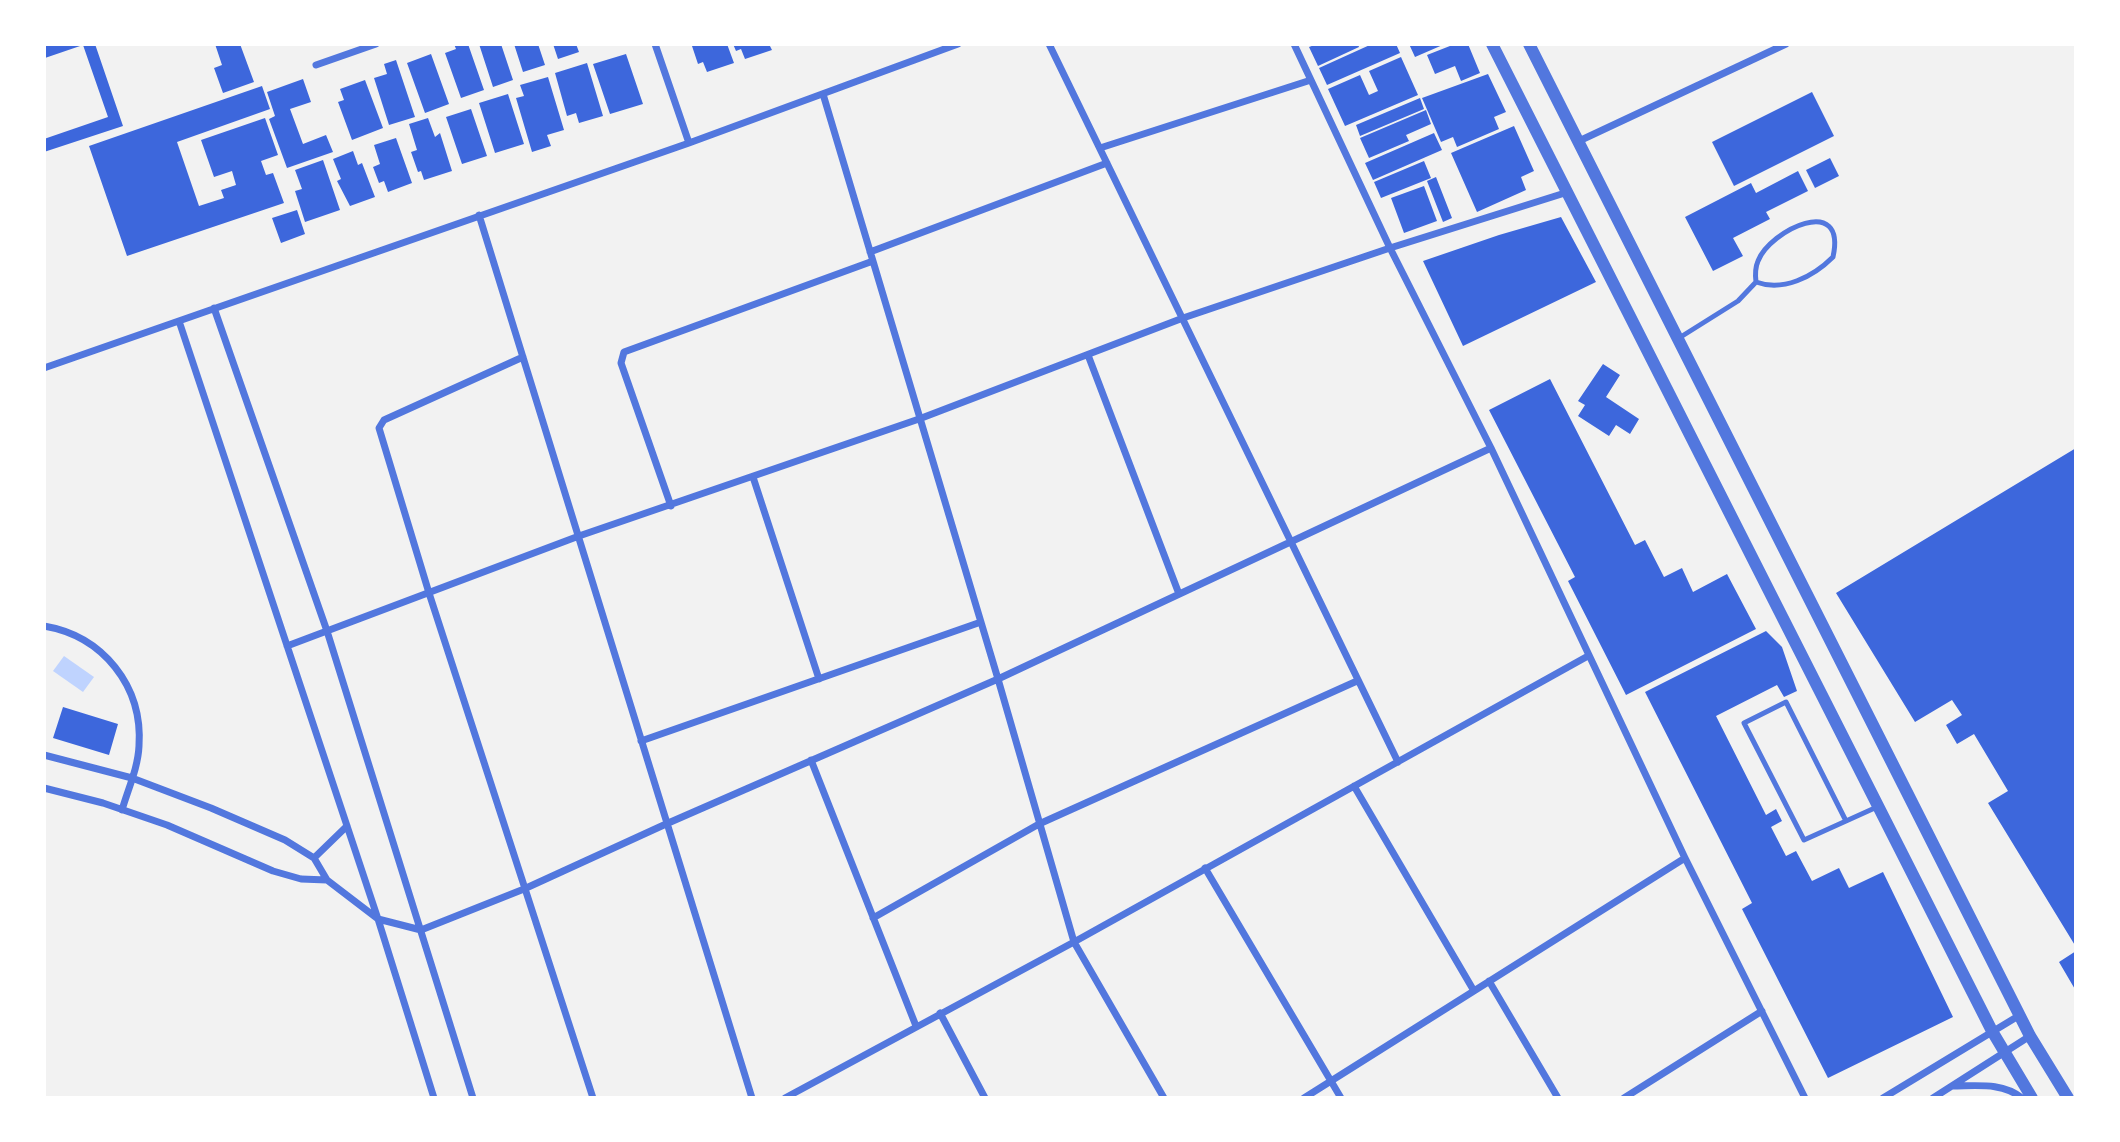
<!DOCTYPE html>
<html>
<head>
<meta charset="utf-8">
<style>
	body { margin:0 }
	#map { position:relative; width:2120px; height:1142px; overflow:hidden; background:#f2f2f2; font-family:Ubuntu,sans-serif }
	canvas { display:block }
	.frame { position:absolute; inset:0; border:46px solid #fff; pointer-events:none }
</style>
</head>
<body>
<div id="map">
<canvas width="2120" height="1142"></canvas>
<div class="frame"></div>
</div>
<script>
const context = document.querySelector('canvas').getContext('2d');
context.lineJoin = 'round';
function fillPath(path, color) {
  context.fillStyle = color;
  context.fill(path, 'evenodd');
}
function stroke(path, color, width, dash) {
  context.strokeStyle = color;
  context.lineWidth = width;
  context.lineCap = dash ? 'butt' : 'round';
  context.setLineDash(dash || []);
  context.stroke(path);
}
fillPath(new Path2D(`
	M64 656 94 677 83 692 53 671Z`), '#bfd3fe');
fillPath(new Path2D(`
	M44 44H95L123 126 44 152V139L108 117 83 45 45 58Z
	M215 44H240L254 82 223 93 214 68 222 65Z
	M454 44H468L484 90 461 98 445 53 456 49Z
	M479 44H501L513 80 493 87Z
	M514 44H538L545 65 523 72Z
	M553 44H576L579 52 558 59Z
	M698 44H727L734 63 707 72 703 62 698 64 692 46Z
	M733 44H769L772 50 745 59 741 49 736 51Z
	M1317 44H1358L1359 47 1318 66 1309 47Z
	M1372 44H1396L1400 53 1327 85 1319 68Z
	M1409 44H1445L1415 57Z
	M1455 44H1468L1480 73 1461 81 1455 66 1435 74 1427 55Z
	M431 54 449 104 425 113 407 63Z
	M626 54 643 104 610 114 593 64Z
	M1401 57 1418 95 1345 126 1328 89 1360 75 1369 95 1378 91 1369 71Z
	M396 60 415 117 389 125 374 78 387 74 384 64Z
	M587 63 603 116 579 123 576 113 567 116 555 73Z
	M1488 74 1506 112 1494 117 1499 129 1457 147 1453 137 1441 142 1422 98Z
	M548 77 564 130 547 135 551 146 532 152 516 98 524 96 520 85Z
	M303 79 311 102 290 109 303 144 326 135 333 152 287 168 269 119 275 116 267 92Z
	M365 80 383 128 352 140 338 102 344 100 340 89Z
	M262 86 270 109 177 142 199 206 224 198 221 190 236 185 232 171 214 177 201 140 265 118 278 155 261 161 266 175 273 173 284 203 127 256 89 146Z
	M1812 92 1834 136 1734 186 1712 142Z
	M508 94 524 144 495 153 479 103Z
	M1420 98 1424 109 1360 136 1356 125Z
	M471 109 487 156 462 164 446 117Z
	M1426 110 1431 124 1406 135 1409 141 1369 158 1360 138Z
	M428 118 435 137 440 133 452 171 424 180 421 171 418 172 411 152 417 150 409 124Z
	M1514 126 1534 171 1521 177 1526 190 1477 212 1451 153Z
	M1434 133 1442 150 1373 180 1365 163Z
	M396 138 412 183 388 192 384 181 379 183 373 167 380 164 374 145Z
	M353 151 358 165 362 163 375 197 350 206 337 181 341 179 333 159Z
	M1830 158 1839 176 1815 188 1806 170Z
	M323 160 340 210 305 222 295 191 302 189 295 170Z
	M1424 161 1431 178 1381 198 1374 182Z
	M1798 171 1808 191 1766 212 1770 219 1733 238 1743 256 1713 271 1685 217 1751 183 1756 193Z
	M1436 177 1452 218 1443 222 1427 181Z
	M1424 186 1437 221 1404 233 1391 198Z
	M297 210 305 234 281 243 272 218Z
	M1561 217 1596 282 1463 346 1423 261 1499 235Z
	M1603 364 1620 375 1606 397 1639 419 1630 434 1616 425 1609 436 1578 416 1585 405 1578 401Z
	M1550 379 1635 545 1645 540 1664 577 1682 568 1693 592 1727 574 1756 629 1626 695 1568 581 1575 577 1489 410Z
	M2076 448V947L1988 803 2008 791 1974 734 1957 744 1946 725 1962 715 1952 700 1915 722 1836 593Z
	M1766 631 1782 647 1797 691 1784 697 1777 685 1716 716 1766 815 1776 809 1782 821 1771 827 1786 856 1796 851 1812 881 1839 868 1849 888 1883 872 1953 1017 1828 1078 1742 909 1752 903 1645 692Z
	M63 707 118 724 109 755 53 738Z
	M2076 951V991L2059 962Z`), '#3d67dc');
stroke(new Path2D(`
	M1679 338 1738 301 1756 282C1755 274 1755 268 1758 261 1770 230 1847 193 1833 257 1813 277 1783 292 1756 282
	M1846 821 1786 702 1744 723 1804 840 1877 807`), '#5277de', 5);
stroke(new Path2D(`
	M655 44 689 143
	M1049 44 1398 762
	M1294 44 1390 248 1491 448 1685 858 1805 1098
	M316 65 376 44
	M823 94 998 679 1074 942 1164 1098
	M1579 141 1786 44
	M1100 148 1311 80
	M479 215 752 1098
	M870 252 1107 163
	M214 308 327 631 473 1098
	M179 321 378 919 434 1098
	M1088 355 1179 594
	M523 357 384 420 379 428 429 593 593 1098
	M44 368 689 143 958 44
	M753 477 819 679
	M671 506 621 363 624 352 873 261
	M44 626C103 636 143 686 139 746 138 768 128 789 122 810
	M287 646 579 536 919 419 1183 318 1390 248 1568 192
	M641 741 981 622
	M44 755 132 778 211 808 285 840 314 858 327 880
	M811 760 916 1026
	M1354 786 1474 991
	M44 788 103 803 167 825 273 871 301 879 327 880 378 919 421 930 524 889 666 824 998 679 1491 448
	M314 858 347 826
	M1205 868 1341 1098
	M873 918 1039 824 1357 681
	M1489 981 1558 1098
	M940 1013 985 1098
	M1952 1086C1977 1086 2002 1082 2022 1098
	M785 1098 1074 942 1588 656
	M1304 1098 1685 858
	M1624 1098 1762 1011
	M1883 1098 2020 1015
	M1933 1098 2030 1036`), '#5277de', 7);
stroke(new Path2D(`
	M1492 44 1992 1031 2032 1098
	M1529 44 2030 1036 2068 1098`), '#5277de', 12);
</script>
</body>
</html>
